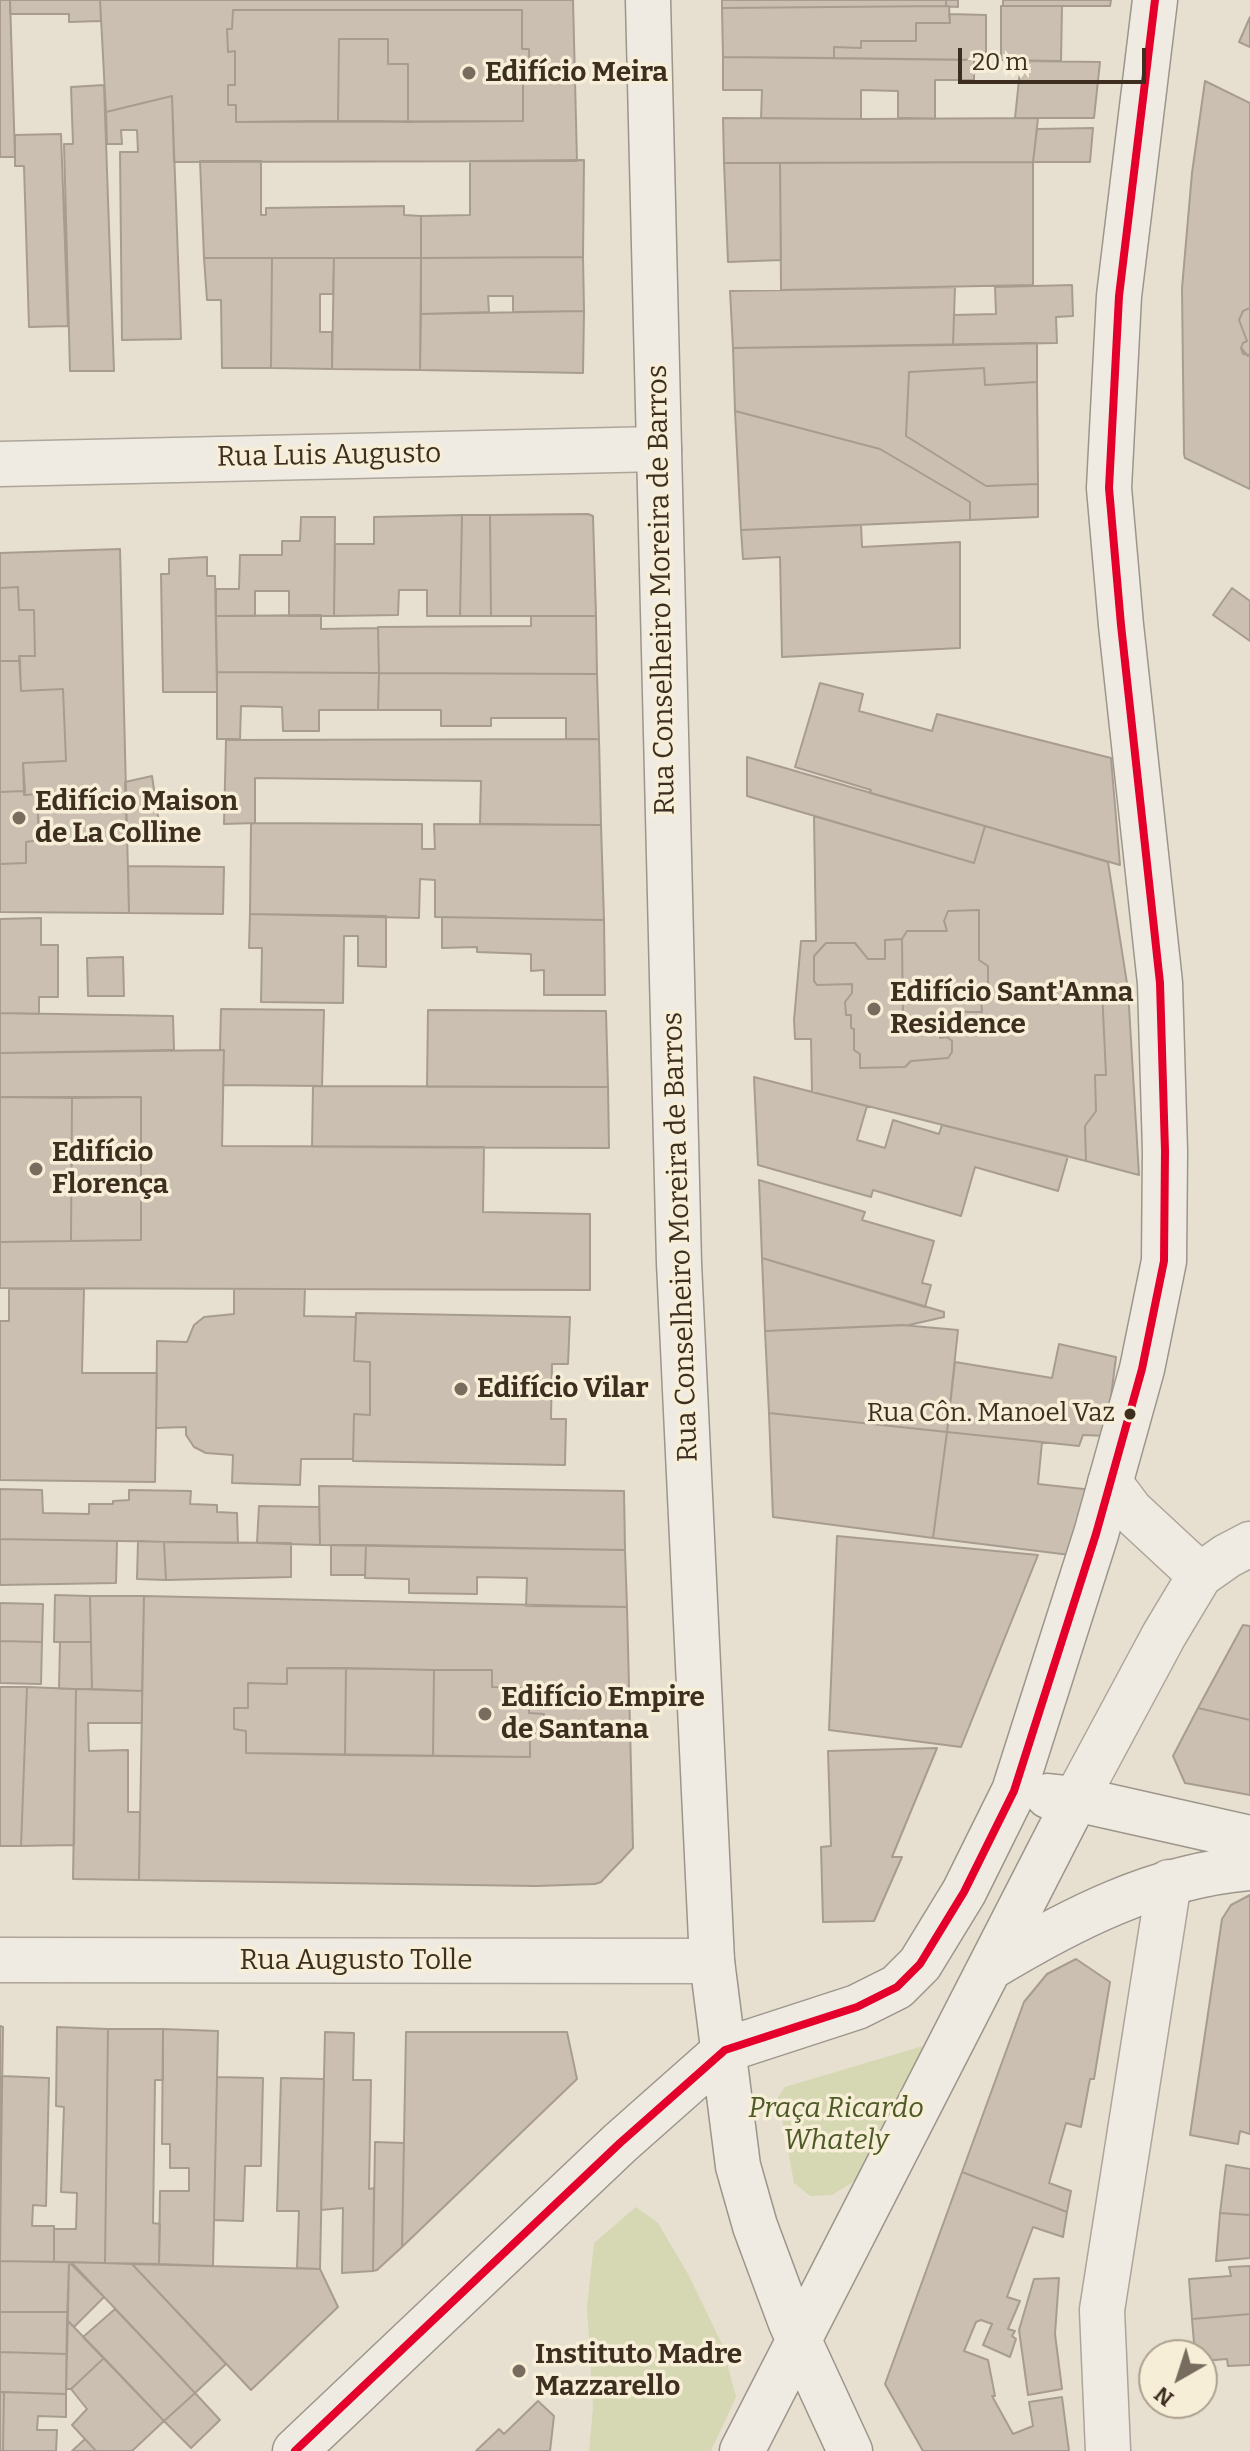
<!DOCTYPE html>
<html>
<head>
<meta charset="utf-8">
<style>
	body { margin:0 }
	#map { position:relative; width:1250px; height:2451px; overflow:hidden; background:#e7e0d1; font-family:Bitter,serif }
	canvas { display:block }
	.north { position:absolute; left:1138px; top:2339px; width:80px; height:80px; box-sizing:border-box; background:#f7eed8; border:2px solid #ada18e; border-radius:50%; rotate:219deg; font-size:22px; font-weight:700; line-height:32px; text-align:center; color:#3d2e20 }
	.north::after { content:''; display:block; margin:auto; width:28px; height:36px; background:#786c5e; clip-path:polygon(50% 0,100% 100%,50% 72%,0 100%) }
	.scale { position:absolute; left:958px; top:48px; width:188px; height:36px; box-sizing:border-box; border:4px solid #3d2e20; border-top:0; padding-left:10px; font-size:24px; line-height:28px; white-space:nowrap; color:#3d2e20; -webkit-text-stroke:6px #f7eed8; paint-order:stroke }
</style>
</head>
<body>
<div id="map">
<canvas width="1250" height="2451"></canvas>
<div class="north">N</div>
<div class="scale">20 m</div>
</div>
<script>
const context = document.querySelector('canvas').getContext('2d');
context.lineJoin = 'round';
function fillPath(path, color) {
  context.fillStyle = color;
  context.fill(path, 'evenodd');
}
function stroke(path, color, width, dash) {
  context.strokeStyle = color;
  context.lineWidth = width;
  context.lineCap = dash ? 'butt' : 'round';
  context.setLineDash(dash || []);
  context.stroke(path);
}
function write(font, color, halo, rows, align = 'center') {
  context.font = font + ' Bitter,serif';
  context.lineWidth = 7;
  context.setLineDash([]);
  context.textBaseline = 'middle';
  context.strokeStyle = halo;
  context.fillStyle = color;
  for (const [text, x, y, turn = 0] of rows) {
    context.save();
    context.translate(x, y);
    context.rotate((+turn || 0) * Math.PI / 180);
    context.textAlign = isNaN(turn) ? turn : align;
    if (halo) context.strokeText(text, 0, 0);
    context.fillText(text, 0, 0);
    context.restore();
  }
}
fillPath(new Path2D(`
	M923 2046 905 2114 863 2176 832 2195 810 2196 794 2183 778 2097 785 2087Z
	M636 2207 658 2223 688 2274 722 2344 736 2397 711 2451H589L593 2408 587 2307 594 2243Z`), '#d6d7b3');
const building = new Path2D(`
	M0 0H10L15 157H0Z
	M10 0H100L101 21 69 22V14H10Z
	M100 0H573L577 161 174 162 172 96 106 112ZM233 10H522V49H529L530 83 523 81V121L236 122V105H228V85H235V51L228 52 227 29H232Z
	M722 0H946V6L722 8Z
	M946 0H958V7L946 6Z
	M1003 0H1111L1110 6H1003Z
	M946 6H949L950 23H916V41H861V48L834 47V58L723 57 722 8Z
	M1001 6H1062L1061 61 1001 60Z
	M233 10H522V49H529L530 83 523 81V121L408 122V64H388V39H339L338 121 236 122V105H228V85H235V51L228 52 227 29H232Z
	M949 14 986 15V60L834 58V47L861 48V41H916V23H950Z
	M1250 17V47L1239 42Z
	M339 39H388V64H408V122L338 121Z
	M723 57 974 60V80H935V119L898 118V91L861 90V119L761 118 762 90H723Z
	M1021 61 1100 62 1094 118H1015Z
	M1205 81 1250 103V308L1243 311 1239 320 1247 341 1243 343 1241 348 1243 354 1250 355V489L1185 458 1184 454 1182 288 1192 173Z
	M104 85 114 371H70L64 144H73L71 87Z
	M172 96 181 339 122 340 120 152H138L137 130H121L122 144H107L106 112Z
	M723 118 861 119 1038 118 1033 162 724 163Z
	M1093 128 1090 162H1033L1037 129Z
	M61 134 68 326 29 327 24 166H15V135Z
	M584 160 583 257 421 258V216L470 215V161Z
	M200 161H261V215H266V208L404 206V215L421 216V258H204Z
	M1033 162V285L781 290 780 163Z
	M724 163H780L781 260 728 262Z
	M583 257 584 311 513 312V296H488L489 312 421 314V258Z
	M204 258H272L271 368H222L221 300H207Z
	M272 258H334L333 294H320V332H332V369L271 368Z
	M334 258H421L420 370 332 369Z
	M1072 285 1073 316 1056 317 1057 343 953 345 954 315 996 314 995 287Z
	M955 287 953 345 733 348 730 291Z
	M1250 308V355L1248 356 1241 348 1243 343 1247 341 1239 320 1243 311Z
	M584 311 583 373 420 370 421 314Z
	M1037 343V382L985 385 984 368 909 372 906 436 986 486 1038 484V517L970 520V502L880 449 735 411 733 348Z
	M984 368 985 385 1037 382 1038 484 986 486 906 436 909 372Z
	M735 411 880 449 970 502V520L741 530Z
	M588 514 593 516 596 616H491L490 515Z
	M462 515 460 616H427V590H399L398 615 334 616 335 544H374V517Z
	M462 515H490L491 616H460Z
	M301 517H335L334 616H289V591H255V616H216V589H239L240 555H282V541H300Z
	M861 525 862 547 960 542V648L782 657 780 557 743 559 741 530Z
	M120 549 129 913 0 912V864L26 863V842L39 840 37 794 24 795 23 763 66 761 63 689 21 691 19 656H35L34 610H19L18 587 0 588V553Z
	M207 557V576H215L217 692H163L161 574H169V559Z
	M18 587 19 610H34L35 656H19L20 661H0V588Z
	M1232 588 1250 601V641L1213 615Z
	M321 615V629L378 628 379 673 217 672 216 616Z
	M531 616H596L597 674 379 673 378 627 531 626Z
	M0 661H20L21 691 63 689 66 761 23 763 25 791 0 792Z
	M217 672 379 673 378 710H319V731H283L282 707 241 706 240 739H217Z
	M379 673 597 674 599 739H566V718H491V726H441V710H378Z
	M820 683 863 694 859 711 932 731 937 714 1111 758 1120 865 870 793 871 790 795 767Z
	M599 739 601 825 480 824 481 781 255 778V823L224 824 226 740Z
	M747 757 985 826 974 863 747 796Z
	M152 776 160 830 127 838 125 782Z
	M25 791 24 795 37 794 39 840 26 842V863L0 864V792Z
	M814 816 974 863 985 826 1108 862 1128 990H1102L1106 1075H1095L1096 1111 1085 1126 1086 1161 812 1092 811 1039H795L794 1020 801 941H816ZM979 910V960L988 966V987L981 994 982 1012H961L960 1029 940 1030V1038L947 1037 952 1041V1052L948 1058 911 1061 905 1067 860 1068V1054L854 1050V1029L851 1028V1015H846L845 1002 852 993V984L817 985 814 981V956L826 943H855L868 959H885V940L902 939 907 931H947L944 921 948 911Z
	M255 823 422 824V849H435L434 824 601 825 604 920 435 917V880L420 879 419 918 250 914 251 824Z
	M128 866 224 867 223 914 129 913Z
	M979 910V960L988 966V987L981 994 982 1012H961L960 1029 912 1030 903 1022 902 939 907 931H947L944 921 948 911Z
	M250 914 386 916V967L358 966V936H344L343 1003 261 1002 262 948H249Z
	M442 917 604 920 605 995H544V970L531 971V954L477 952V947L442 948Z
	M41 918V945H58V997H39V1014L0 1013V919Z
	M902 939 903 1022 912 1030H940V1038L947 1037 952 1041V1052L948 1058 911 1061 905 1067 860 1068V1054L854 1050V1029L851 1028V1015H846L845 1002 852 993V984L817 985 814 981V956L826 943H855L868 959H885V940Z
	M123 957 124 996H88L87 958Z
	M1102 990H1128L1139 1175 1086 1161 1085 1126 1096 1111 1095 1075H1106Z
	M221 1009 324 1010 322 1086 223 1085 224 1050H220Z
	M428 1010 606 1011 608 1087H427Z
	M0 1013 173 1016 174 1050 0 1053Z
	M224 1050 222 1146 484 1147 483 1212 590 1214V1290L0 1288V1242L141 1240V1097H0V1053Z
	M754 1077 867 1106 857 1140 885 1148 893 1120 939 1134 942 1125 1068 1156 1058 1191 975 1167 961 1216 873 1190 871 1197 758 1165Z
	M313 1086 608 1087 609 1148 312 1147Z
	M0 1097 72 1098 71 1241 0 1242Z
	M141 1097V1240L71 1241 72 1098Z
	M759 1180 865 1212 862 1220 934 1241 922 1283 931 1285 925 1307 762 1258Z
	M762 1258 944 1312V1317L909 1325 765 1331Z
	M9 1289H84L82 1373H157L155 1482 0 1480V1321H9Z
	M234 1289H305L304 1316 356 1317 354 1361 370 1362V1415L354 1414 353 1459H301L300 1485 232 1483 233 1455 206 1453 194 1447 186 1435V1427L156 1428 157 1341 187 1342 194 1325 204 1317 234 1314Z
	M356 1313 570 1317 568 1364H552L551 1419H566L565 1465 353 1461 354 1414 370 1415V1362L354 1361Z
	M902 1325 958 1330 947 1432 769 1413 765 1331Z
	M1059 1344 1116 1357 1106 1436 1083 1435 1079 1446 947 1432 955 1362 1052 1378Z
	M769 1413 947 1432 933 1538 773 1517Z
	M947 1432 1042 1442 1038 1484 1093 1490 1070 1555 933 1538Z
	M319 1486 624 1491 625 1550 320 1545Z
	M0 1489 42 1490 43 1513 89 1514V1504H113V1501L129 1500V1490L191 1491 190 1504 217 1505V1512L237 1513 238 1543 0 1539Z
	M259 1506 319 1507 320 1545 257 1543Z
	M837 1536 1038 1555 961 1747 829 1730Z
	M0 1539 117 1541 116 1583 0 1585Z
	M138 1541 164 1542 166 1580 137 1579Z
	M164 1542 291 1543V1577L166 1580Z
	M331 1545H366L365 1575H331Z
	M366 1545 625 1550 627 1607 526 1606 527 1578 477 1577V1594L409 1593V1579L365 1578Z
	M55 1595 90 1596 91 1642H54Z
	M90 1596H144L142 1691 92 1689Z
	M144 1596 627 1607 633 1848 601 1882 595 1884 536 1886 139 1880ZM287 1668 492 1670V1687L529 1688V1713L544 1714V1734L530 1733V1757L246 1753V1731L234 1729V1708H248V1683L287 1684Z
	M0 1603 43 1604 42 1642 0 1641Z
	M1243 1625 1250 1626V1720L1198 1708Z
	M0 1641 42 1642 41 1684 0 1683Z
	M60 1642H91L92 1689H59Z
	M287 1668H346L345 1755 246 1753V1731L234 1729V1708H248V1683L287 1684Z
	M346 1668 434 1670 433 1756 345 1755Z
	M434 1670H492V1687L529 1688V1713L544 1714V1734L530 1733V1757L433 1756Z
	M0 1687H27L21 1846H0Z
	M27 1687 76 1689 74 1845 21 1846Z
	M76 1689 142 1691V1723H88L89 1751 128 1750V1812H140L139 1880 73 1879Z
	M1198 1708 1250 1720V1795L1185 1783 1173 1756Z
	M937 1748 892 1857H902L874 1921 823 1922 821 1847 831 1846 828 1751Z
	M1250 1895V2134L1240 2131 1238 2144 1190 2135 1222 1919 1231 1905Z
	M1076 1959 1110 1982 1094 2079H1090L1081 2127 1066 2123 1049 2183 1071 2191 1067 2212 962 2172 1024 2002 1047 1974Z
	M0 2026 3 2027 0 2227Z
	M57 2027 108 2029 105 2263 54 2262V2229H76L77 2193 61 2192 64 2107 56 2106Z
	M108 2029H163V2080H155L153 2223 160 2224 159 2264 105 2263Z
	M163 2029 218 2031 213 2266 159 2264 160 2191H189V2168H170V2144H162Z
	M325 2032 354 2033 353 2080H371L369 2189 374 2188 373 2271 342 2273 343 2208 321 2210Z
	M406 2032H567L577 2079 402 2247Z
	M2 2076 49 2078 46 2206 33 2205 32 2226H54V2262L0 2261Z
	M217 2077 263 2078 261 2166H245L243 2221 214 2220Z
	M281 2078 324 2079 320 2269 297 2268 299 2211H277Z
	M375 2142 404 2143 402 2247 377 2270 373 2271Z
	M1226 2165 1250 2169V2215L1220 2213Z
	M962 2172 1067 2212 1063 2237 1033 2227 1007 2297 1020 2301 1008 2329 1015 2331 1012 2336 1016 2339 1010 2357 983 2345 992 2324 981 2320 976 2322 964 2351 988 2360 995 2396H992L1013 2434 1033 2426 1029 2402 1062 2397 1069 2451H923L885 2384Z
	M1220 2213 1250 2215V2258L1216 2261Z
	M0 2261 69 2262 68 2312H0Z
	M69 2262 104 2297 74 2327 67 2320Z
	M71 2262 132 2264 226 2364 195 2393Z
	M132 2264 320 2269 338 2307 251 2390Z
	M1250 2266V2314L1192 2319 1189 2279 1231 2276 1229 2267Z
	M1059 2278 1055 2334 1062 2389 1028 2395 1019 2330 1034 2279Z
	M115 2309 195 2393 164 2421 83 2337Z
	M0 2312H68L67 2354 0 2352Z
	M1250 2314V2365L1228 2366 1227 2359 1202 2361V2355H1195L1192 2319Z
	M67 2320 104 2358 71 2389H66Z
	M0 2352 67 2354 66 2394 0 2392Z
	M104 2358 164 2421 132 2451H96L72 2425 87 2409 71 2389Z
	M0 2392H4L3 2451H0Z
	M4 2392 66 2394V2417L38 2416 37 2430H57L56 2451H3Z
	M195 2393 220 2420 191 2448 164 2421Z
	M538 2401 554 2416 550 2451H476L499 2429 504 2434Z
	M85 2439 96 2451H72Z`);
fillPath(building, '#cbbfb2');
stroke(building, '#a89c90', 2);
const street = new Path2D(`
	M0 464 659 449
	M1110 1483 1131 1511 1200 1575
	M1076 1799 1164 1635 1200 1575 1227 1556 1250 1544
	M0 1960 712 1961
	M1108 2451 1102 2310 1169 1882`);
const secondary = new Path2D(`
	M648 0 679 1263 712 1961 738 2166 755 2226 791 2323 850 2451
	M1048 1796 1076 1799 1250 1838
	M990 1968C1071 1919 1155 1876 1250 1868
	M295 2451 620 2143 725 2050 857 2007 897 1987 920 1964 964 1892 1014 1791 1096 1534 1142 1369 1164 1261 1165 1151 1160 983 1121 625 1109 488 1119 296 1155 0
	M742 2451 1076 1799`);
stroke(street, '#ada599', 47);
stroke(secondary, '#9c958a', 47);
stroke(street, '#efebe3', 44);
stroke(secondary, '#efebe3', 44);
stroke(new Path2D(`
	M295 2451 620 2143 725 2050 857 2007 897 1987 920 1964 964 1892 1014 1791 1096 1534 1142 1369 1164 1261 1165 1151 1160 983 1121 625 1109 488 1119 296 1155 0`), '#e4002b', 8);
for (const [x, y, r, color] of [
	[469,73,8,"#786c5e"],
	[19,818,8,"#786c5e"],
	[874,1009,8,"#786c5e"],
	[36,1169,8,"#786c5e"],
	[461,1389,8,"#786c5e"],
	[1130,1414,7,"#3d2e20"],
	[485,1714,8,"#786c5e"],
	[519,2371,8,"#786c5e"]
]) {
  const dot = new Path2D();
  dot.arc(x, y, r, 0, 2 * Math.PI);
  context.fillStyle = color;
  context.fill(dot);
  stroke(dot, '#f7eed8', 3);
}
write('26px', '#3d2e20', '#f7eed8', [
	["Rua Côn. Manoel Vaz",1115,1414]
], 'right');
write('bold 28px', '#3d2e20', '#f7eed8', [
	["Edifício Meira",485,73],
	["Edifício Maison",35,802],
	["de La Colline",35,834],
	["Edifício Sant'Anna",890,993],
	["Residence",890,1025],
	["Edifício",52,1153],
	["Florença",52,1185],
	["Edifício Vilar",477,1389],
	["Edifício Empire",501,1698],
	["de Santana",501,1730],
	["Instituto Madre",535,2355],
	["Mazzarello",535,2387]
], 'left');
write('28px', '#3d2e20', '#f7eed8', [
	["Rua Luis Augusto",329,456,-1],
	["Rua Conselheiro Moreira de Barros",662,590,-91],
	["Rua Conselheiro Moreira de Barros",681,1237,-92],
	["Rua Augusto Tolle",356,1961]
]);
write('italic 28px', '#4d5a26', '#f7eed8', [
	["Praça Ricardo",836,2109],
	["Whately",836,2141]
]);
</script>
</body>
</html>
